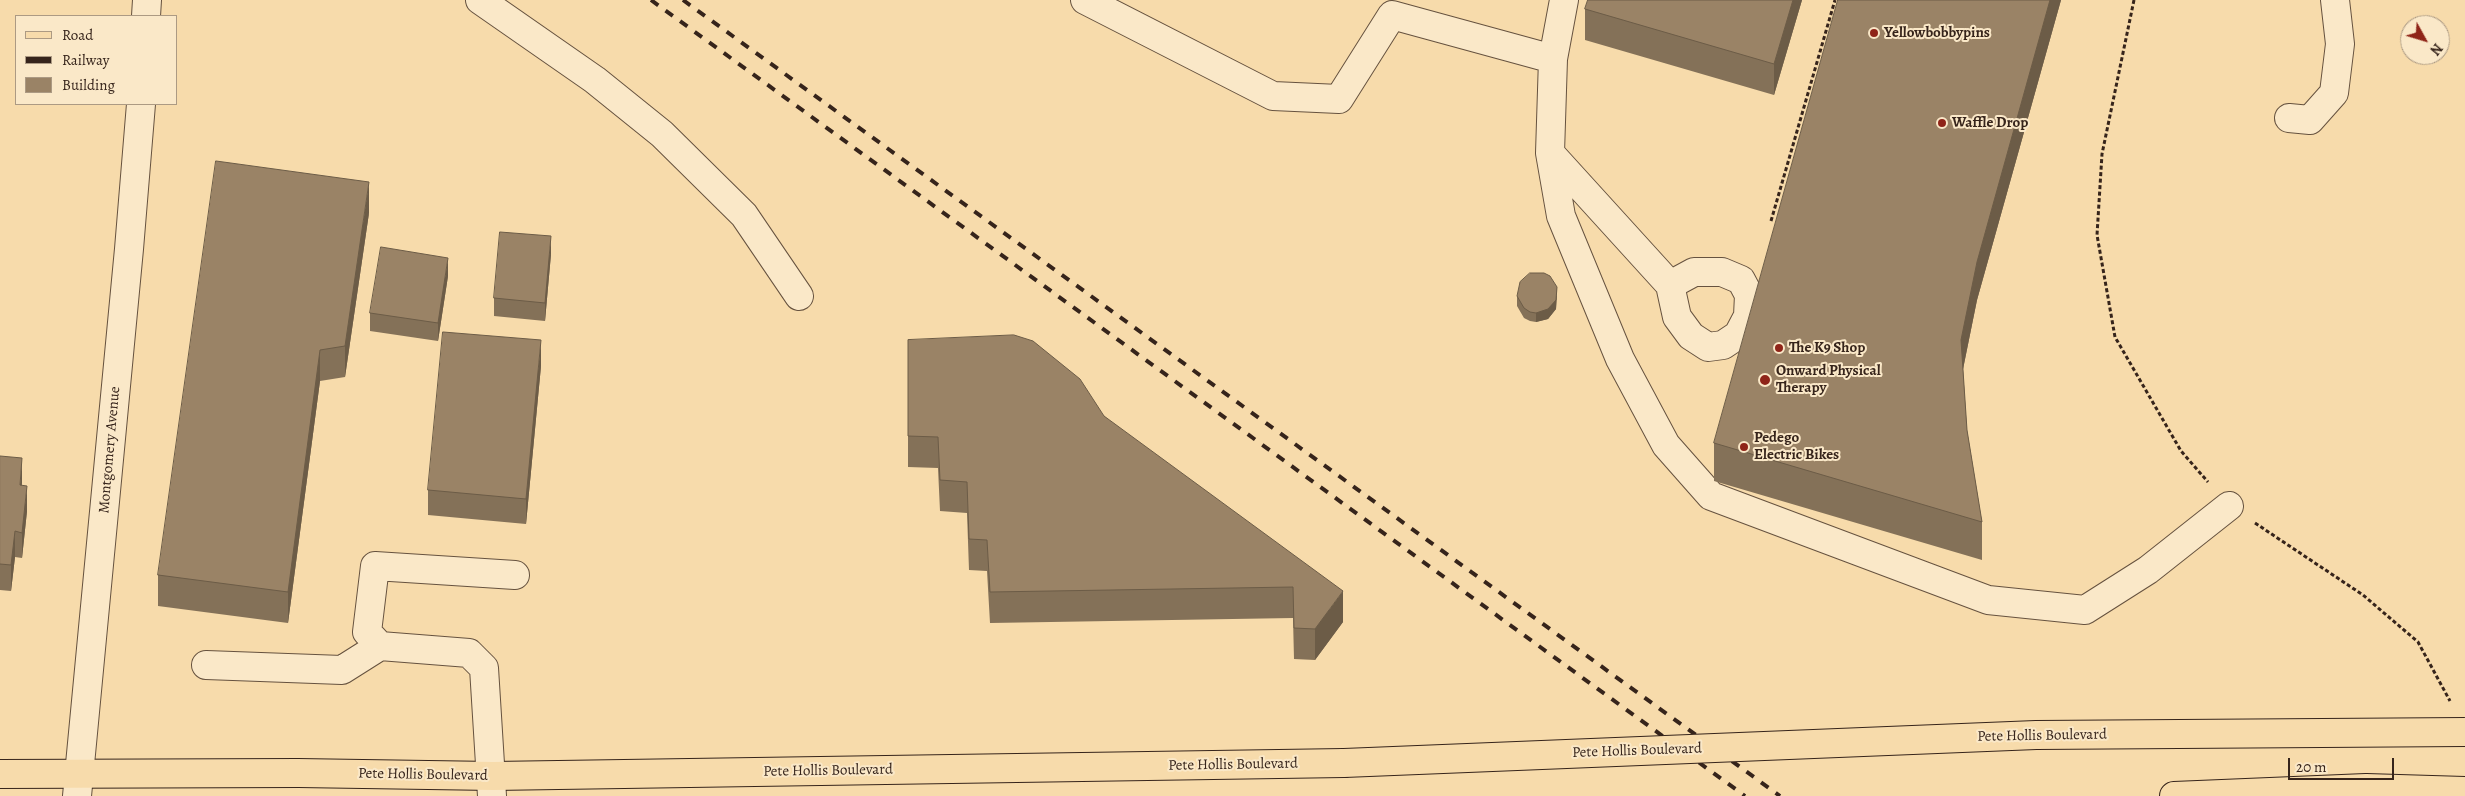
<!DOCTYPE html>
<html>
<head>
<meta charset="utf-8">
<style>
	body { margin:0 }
	#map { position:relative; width:2465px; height:796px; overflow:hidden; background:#f7dbab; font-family:Alegreya,serif }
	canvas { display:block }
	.legend { position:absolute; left:15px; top:15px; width:162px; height:90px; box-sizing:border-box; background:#fae8c8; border:1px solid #ac9a83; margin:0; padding:6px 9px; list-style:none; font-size:15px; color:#36241b }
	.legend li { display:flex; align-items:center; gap:10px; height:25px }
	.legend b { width:25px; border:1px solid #ac9a83 }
	.north { position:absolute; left:2400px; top:15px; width:50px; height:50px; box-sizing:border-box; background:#fae8c8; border:1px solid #ac9a83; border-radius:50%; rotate:129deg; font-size:14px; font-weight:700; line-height:20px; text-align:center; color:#36241b }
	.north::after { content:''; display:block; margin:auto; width:18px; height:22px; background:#8f2418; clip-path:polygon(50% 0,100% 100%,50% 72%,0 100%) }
	.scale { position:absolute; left:2288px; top:758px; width:106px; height:22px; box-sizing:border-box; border:2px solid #36241b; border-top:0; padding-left:6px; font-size:15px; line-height:18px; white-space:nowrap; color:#36241b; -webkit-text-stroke:4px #fae8c8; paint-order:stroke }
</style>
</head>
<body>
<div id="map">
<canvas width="2465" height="796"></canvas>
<ul class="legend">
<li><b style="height:6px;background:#f7dbab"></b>Road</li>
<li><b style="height:6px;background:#36241b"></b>Railway</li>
<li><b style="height:14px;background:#9a8366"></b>Building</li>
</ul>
<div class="north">N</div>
<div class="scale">20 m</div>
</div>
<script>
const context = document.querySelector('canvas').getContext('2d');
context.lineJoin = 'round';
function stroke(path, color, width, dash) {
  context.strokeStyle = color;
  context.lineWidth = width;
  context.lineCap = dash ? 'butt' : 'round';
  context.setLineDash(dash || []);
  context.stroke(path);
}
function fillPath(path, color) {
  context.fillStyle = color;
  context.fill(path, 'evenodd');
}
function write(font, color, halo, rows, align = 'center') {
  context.font = font + ' Alegreya,serif';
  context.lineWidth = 4;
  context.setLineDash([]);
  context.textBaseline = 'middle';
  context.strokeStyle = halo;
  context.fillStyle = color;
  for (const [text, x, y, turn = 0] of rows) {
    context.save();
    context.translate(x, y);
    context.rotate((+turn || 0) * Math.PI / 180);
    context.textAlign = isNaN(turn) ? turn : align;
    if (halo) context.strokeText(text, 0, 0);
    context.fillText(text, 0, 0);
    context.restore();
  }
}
const minor = new Path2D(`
	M480 0 595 80 662 134 744 215 799 296
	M1085 0 1273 96 1339 99 1392 15 1553 59
	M1564 0 1553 59 1550 153 1561 216 1620 359 1666 445 1711 496 1988 600 2085 610 2148 570 2229 506
	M146 16 147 0
	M2289 118 2310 120 2334 93 2340 44 2335 0
	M1550 153 1670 285 1677 317 1691 336 1708 347 1723 345 1738 335 1748 316 1749 295 1741 280 1722 272H1694L1670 285
	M206 665 342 670 380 646
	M77 796 129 249 141 104
	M492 796 484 668 469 653 380 646 367 632 375 566 515 575`);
const major = new Path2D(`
	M0 774 298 773 493 776 1344 763
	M2174 796 2366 788 2465 791`);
stroke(minor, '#66523f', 30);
stroke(major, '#36241b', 30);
stroke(new Path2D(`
	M2134 0 2102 154 2097 235 2115 337 2181 451 2208 482
	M1771 221 1835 0
	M2255 523 2363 595 2418 642 2450 701`), '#36241b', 3, [4, 2.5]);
stroke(minor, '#fae8c8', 28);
stroke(major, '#f7dbab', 28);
stroke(new Path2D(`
	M651 0 1745 796
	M683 0 1780 796`), '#36241b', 4, [9, 9]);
const majorBridge = new Path2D(`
	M1344 763 2036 735 2465 732`);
stroke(majorBridge, '#36241b', 30, []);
stroke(majorBridge, '#f7dbab', 28);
fillPath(new Path2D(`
	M1588 0H1802L1774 95 1585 40V9Z
	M1838 0H2061L1977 300 1963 369 1967 430 1982 522V560L1714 481V443Z
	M369 213 345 377 320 381 288 623 158 606V575Z
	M551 254 545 321 494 316V298Z
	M448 276 438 341 370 331V313Z
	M1517 296H1557L1556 309 1548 319 1536 322 1530 321 1524 318 1517 306Z
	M908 340 1104 416 1343 622 1315 660 1294 659 1293 618 990 623 987 571 969 570 967 513 940 511 938 468 908 467Z
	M541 366 526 524 428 515V490Z
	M0 456 22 485 27 511 22 558 15 557 11 591 0 590Z`), '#847158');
fillPath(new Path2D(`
	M1793 0H1802L1774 95V64Z
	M2050 0H2061L1977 300 1961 379V340L1977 262Z
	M369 182V213L345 377V346Z
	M551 236V254L545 321V303Z
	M448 258V276L438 341V323Z
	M1557 287 1556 309 1548 319 1536 322V313Z
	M541 340V366L526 524V499Z
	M320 350V381L288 623V592Z
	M22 458V483L20 510V485Z
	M27 486V511L22 558V533Z
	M15 531V557L11 591V565Z
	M1343 591V622L1315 660V629Z`), '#6c5c47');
const building = new Path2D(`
	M1588 0H1793L1774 64 1585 9Z
	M1838 0H2050L1977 262 1961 340 1967 430 1982 522 1714 443Z
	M216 161 369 182 345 346 320 350 288 592 158 575Z
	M500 232 551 236 545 303 494 298Z
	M381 247 448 258 438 323 370 313Z
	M1530 273H1544L1550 276 1557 287 1556 300 1548 309 1536 313 1530 312 1524 308 1517 296 1520 282Z
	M443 332 541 340 526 499 428 490Z
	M1014 335 1033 341 1080 379 1104 416 1343 591 1315 629 1294 628 1293 587 990 592 987 540 969 539 967 482 940 480 938 437 908 436V340Z
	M0 456 22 458 20 485 27 486 22 533 15 531 11 565 0 564Z`);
fillPath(building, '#9a8366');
stroke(building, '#6c5c47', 1);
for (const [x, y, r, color] of [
	[1874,33,5,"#8f2418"],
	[1942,123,5,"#8f2418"],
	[1779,348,5,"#8f2418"],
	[1765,380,6,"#8f2418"],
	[1744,447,5,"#8f2418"]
]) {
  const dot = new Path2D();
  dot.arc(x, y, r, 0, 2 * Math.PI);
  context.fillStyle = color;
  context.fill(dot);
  stroke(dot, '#fae8c8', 2);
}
write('bold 15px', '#36241b', '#fae8c8', [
	["Yellowbobbypins",1884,33],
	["Waffle Drop",1952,123],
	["The K9 Shop",1789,348],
	["Onward Physical",1776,371],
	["Therapy",1776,388],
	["Pedego",1754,438],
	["Electric Bikes",1754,455]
], 'left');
write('15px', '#36241b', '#fae8c8', [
	["Montgomery Avenue",110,450,-85],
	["Pete Hollis Boulevard",2042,736,-1],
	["Pete Hollis Boulevard",1637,751,-2],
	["Pete Hollis Boulevard",1233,765,-1],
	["Pete Hollis Boulevard",828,771,-1],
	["Pete Hollis Boulevard",423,775,1]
]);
</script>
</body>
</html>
